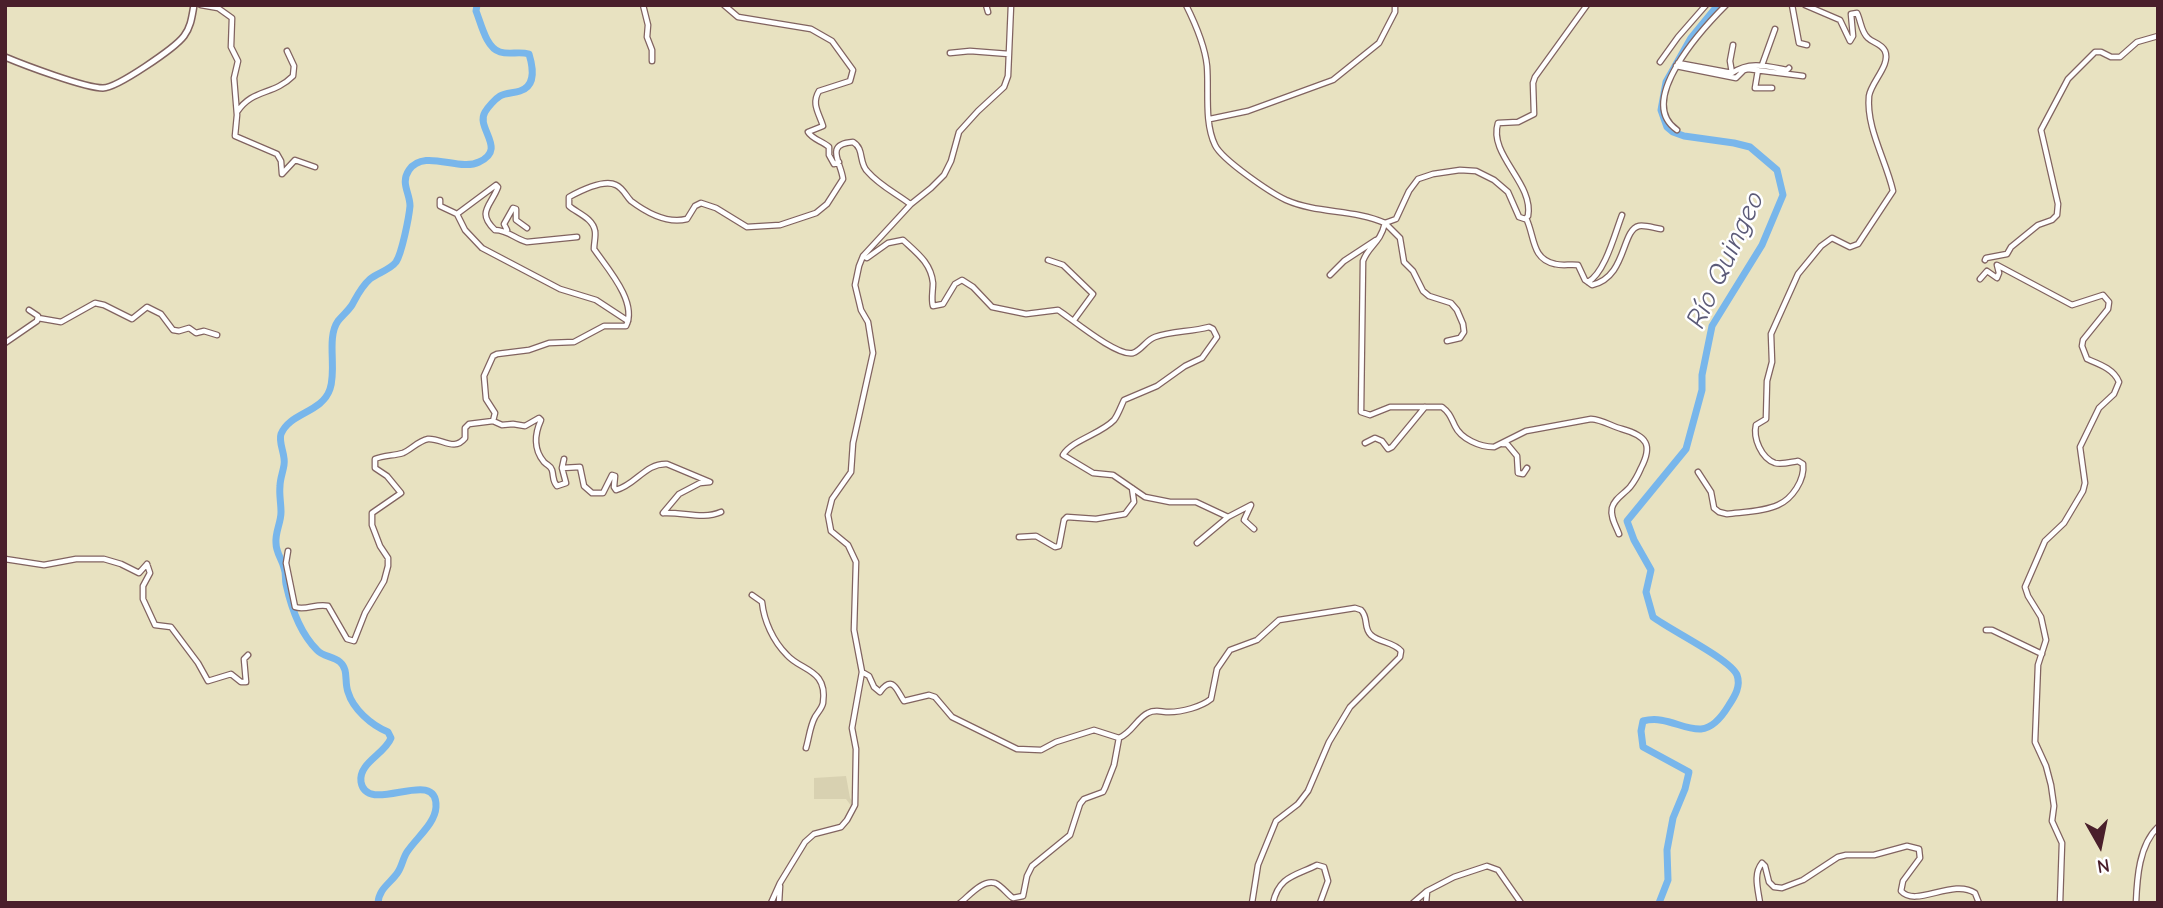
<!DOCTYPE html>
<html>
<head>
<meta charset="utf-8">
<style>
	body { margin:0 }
	#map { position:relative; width:2163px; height:908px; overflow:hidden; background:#e8e2c1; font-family:"Comic Neue",sans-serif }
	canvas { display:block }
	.frame { position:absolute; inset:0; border:7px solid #4a1f2b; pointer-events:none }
	.north { position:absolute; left:2065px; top:810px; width:70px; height:70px; -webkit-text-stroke:5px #fff; paint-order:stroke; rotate:171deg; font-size:19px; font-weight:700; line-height:28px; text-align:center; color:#4a1f2b }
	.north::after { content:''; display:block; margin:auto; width:24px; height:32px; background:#4a1f2b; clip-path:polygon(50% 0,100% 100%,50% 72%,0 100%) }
</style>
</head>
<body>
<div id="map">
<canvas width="2163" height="908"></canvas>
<div class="frame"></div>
<div class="north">N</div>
</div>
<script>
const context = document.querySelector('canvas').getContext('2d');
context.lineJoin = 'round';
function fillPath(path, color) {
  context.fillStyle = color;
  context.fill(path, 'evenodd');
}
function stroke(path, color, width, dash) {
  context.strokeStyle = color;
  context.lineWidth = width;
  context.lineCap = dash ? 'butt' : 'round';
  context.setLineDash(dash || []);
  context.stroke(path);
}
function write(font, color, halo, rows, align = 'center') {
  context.font = font + ' "Comic Neue",sans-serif';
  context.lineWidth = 5;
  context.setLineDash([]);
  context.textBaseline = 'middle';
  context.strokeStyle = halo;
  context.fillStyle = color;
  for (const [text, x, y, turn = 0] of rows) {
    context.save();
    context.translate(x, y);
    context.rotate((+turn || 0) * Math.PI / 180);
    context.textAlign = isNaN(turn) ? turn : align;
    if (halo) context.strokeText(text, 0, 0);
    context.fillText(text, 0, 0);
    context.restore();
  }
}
fillPath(new Path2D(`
	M846 776 850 798 854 803 852 807 846 799H814V778Z`), '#d8d1b1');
stroke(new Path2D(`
	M378 903C379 888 391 883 398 872 402 866 403 858 407 852 416 838 435 824 436 807 438 765 367 817 361 782 358 763 385 754 391 738L388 732C371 725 353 709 348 692 344 681 349 670 340 662 333 656 323 657 317 650 300 633 291 607 286 584 285 578 286 573 284 568 282 559 276 553 276 543 275 532 281 523 281 512 281 503 279 494 280 486 280 479 283 472 284 465 286 455 278 443 281 434 290 412 322 413 330 389 337 369 326 338 338 321 342 316 348 311 352 305 357 296 361 287 370 279 377 273 390 270 396 262 402 253 409 217 410 206 410 193 400 183 409 170 424 148 459 172 479 162 508 149 475 128 485 112 488 107 495 99 500 96 505 93 514 93 520 91 536 86 533 67 529 54 519 51 510 55 500 52 486 48 481 23 476 11L477 5
	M1659 903 1668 880 1667 850 1673 818 1685 789 1689 772 1643 747 1641 731 1643 721C1666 715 1682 730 1701 729 1714 728 1723 715 1729 705 1735 696 1741 686 1737 675 1730 659 1670 630 1653 617L1646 592 1651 570 1634 540 1627 521 1686 449 1702 390V375L1712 326 1762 245 1783 195 1777 170 1750 147 1734 143 1684 136 1673 132 1667 127 1661 110 1666 82 1691 38 1718 5`), '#78b6eb', 7);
const minor = new Path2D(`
	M201 5 218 8 232 18 231 47 238 61 234 78 237 115 235 136 277 154 281 161 282 174 295 160 315 167
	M643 5 648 25 647 37 652 50V61
	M724 5 738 17 811 29 832 41 853 70 850 81 819 91C811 104 819 113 823 126L808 132C812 139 822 141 829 147V155L834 164 839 162
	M986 5 988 12
	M1186 5C1195 23 1205 46 1207 66 1209 91 1204 122 1215 145 1222 160 1271 193 1286 200 1318 214 1353 209 1385 223L1396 219 1409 191 1418 179 1433 174 1460 170 1476 171 1494 180 1508 192 1519 217 1525 219 1528 216C1534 183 1488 155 1498 123L1518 122 1534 114 1533 83 1535 77 1587 5
	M1792 5 1799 43 1807 45
	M950 53 970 51 1009 54
	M1660 62 1678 37 1706 5
	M1678 63 1732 73C1750 61 1766 66 1787 70L1789 68
	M1762 65 1775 29
	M1676 66 1736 78 1744 70 1748 69 1803 76
	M1758 70 1755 88H1772
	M1732 73 1730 61 1733 45
	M237 112C253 88 273 96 293 76L294 66 287 51
	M1210 119 1248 111 1333 80 1379 43 1395 12V5
	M1677 130C1635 101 1703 28 1726 5
	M440 200V206L457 214 496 185 498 187C491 206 476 212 495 230 508 230 515 239 527 242L577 237
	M457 214 465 230 482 248 560 289 596 300 628 321
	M1526 218C1535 236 1531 259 1555 264 1562 266 1570 264 1578 265L1585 280 1592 285C1627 277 1621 230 1639 226 1646 225 1654 228 1661 229
	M1385 223C1380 244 1369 245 1363 261L1361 412 1370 415 1390 407H1442C1450 413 1451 418 1455 426 1461 439 1480 447 1494 447L1526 431 1591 419C1603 420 1611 426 1622 429 1647 436 1653 445 1641 468 1638 475 1634 482 1630 487 1624 494 1614 499 1612 508 1610 517 1616 526 1619 534
	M1385 223 1400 238 1404 262 1413 271 1423 291 1429 296 1451 303 1457 310 1463 324 1464 332 1460 338 1447 341
	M507 230 504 224 513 208 516 209V220L527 228
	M863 256 867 258 888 243 903 240C917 253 931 263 933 283 933 291 931 299 933 306L943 304 955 284 962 280 973 287 992 307 1026 314 1058 310C1072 319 1117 357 1133 353 1142 350 1146 340 1155 337 1172 331 1191 332 1209 327L1213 329 1217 337 1202 358 1185 366 1157 386 1124 400C1121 406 1118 415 1114 420 1101 434 1072 440 1063 455L1093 473 1113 475 1145 497 1170 502H1196L1228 517 1197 543
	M1048 260 1063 265 1093 294 1074 320
	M1985 260 1986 258 2007 254 2011 247 2038 225 2052 220 2057 215 2058 204 2041 130 2068 79 2095 52H2101L2111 57H2120L2137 42 2158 36
	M1330 275 1344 261 1376 240
	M1980 279 1987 271 1997 278 1999 273 1997 265 2072 305 2103 295 2109 302 2108 309 2083 340 2082 346 2087 359C2099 364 2114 369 2119 382L2114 394 2099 408 2080 447 2085 483 2083 491 2064 523 2045 541 2025 587 2028 596 2041 617 2046 640 2038 665 2035 742 2046 766 2051 785 2054 806 2052 821 2062 843 2060 903
	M1588 282C1605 273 1615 233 1622 215
	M38 318 61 322 95 303 104 305 132 319 147 307 161 314 173 330 179 331 189 328 196 333 204 331 217 335
	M5 343 37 321 38 316 29 310
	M493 421 495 413 486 399 484 376 493 356 497 354 529 350 549 343 574 342 604 326H626C638 302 607 268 594 249 594 243 596 236 595 231 593 218 577 213 569 206V197C580 191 604 179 616 185 623 188 626 196 631 201 647 213 668 224 687 219L695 206 701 203 716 208 747 227 780 225 816 213 827 204 843 179C841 162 824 144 853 142 865 149 858 163 868 172 879 185 897 194 910 204
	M1365 443 1375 438 1382 441 1388 449 1392 447 1425 407
	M1502 444H1507L1517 456 1518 473 1523 474 1527 468
	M562 468 580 467 584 486 592 493H603L612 475 615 476 614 487 616 490C636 485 645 463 667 464L710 482 700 483 679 494 663 513
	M1698 472 1711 492 1714 508 1719 512 1727 514C1742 512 1763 512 1778 505 1792 499 1805 480 1803 464L1798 461C1791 462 1782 465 1775 463 1761 458 1753 438 1756 425L1766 419 1767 381 1772 362 1771 334 1798 274 1821 246 1832 238 1850 247 1858 244 1893 191C1886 160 1866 128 1869 96 1871 82 1891 65 1885 51 1881 43 1873 43 1868 38 1861 32 1861 21 1857 13L1851 14 1853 36 1850 41 1840 20 1805 5
	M664 513C684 512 703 520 721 512
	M1228 517 1251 505 1244 520 1254 529
	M1019 537 1036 536 1055 547 1059 546 1064 520 1067 517 1096 519 1125 514 1134 502 1132 488
	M288 551 286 563 295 607C305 611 317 603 328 606L347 639 354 641 365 613 384 581 388 566V558L380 546 372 525V513L401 493 387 476 375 468V459C384 455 393 456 403 453 412 449 418 441 428 439 442 438 454 452 465 438V428L469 424 493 421 502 425 513 424 525 426 539 418 541 420C535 433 533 449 544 462 548 466 550 465 552 470 554 477 552 480 557 486L566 483 562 468 564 459
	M5 559 44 565 76 559H104L121 564 139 573 147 564
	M147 564 150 573 143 586V599L155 625 171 627 198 663 208 681 231 674 241 682H246L244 659 248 655
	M752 595 762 602C764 621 773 641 787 655 801 671 828 669 823 703 822 708 818 712 815 717 810 726 809 738 806 748
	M1986 630H1992L2042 654
	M862 672 869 676 874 687 880 692C893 674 897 691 904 701L929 695 935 697 952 717 1017 749 1041 750 1056 742 1094 730 1119 738C1132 733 1137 718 1148 713 1155 709 1161 712 1169 712 1182 712 1201 707 1211 699L1217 669 1230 650 1257 640 1279 620 1355 608 1361 610C1369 618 1363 628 1371 635 1380 643 1394 642 1401 651L1400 657 1350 707 1329 742 1308 791 1298 804 1276 821 1258 865 1252 903
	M771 903 780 883 805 842 814 834 841 827 847 820 855 805 856 749 852 728 862 672 854 630 856 562 848 545 831 531 828 515 832 499 851 472 853 443 873 353 868 322 861 310 855 285 859 266 863 256 911 204 931 188 944 175 951 161 959 132 978 111 1004 87 1008 76 1011 5
	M779 903 780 886
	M960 903C969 896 983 879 995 883 1002 886 1007 894 1013 898L1023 896 1027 876 1032 866 1070 835 1080 804 1084 799 1103 792 1105 788 1114 765 1119 738
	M1273 903C1279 876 1295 876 1317 865L1324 867 1328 881 1320 903
	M1413 903 1427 891 1454 877 1487 866 1498 870 1521 903
	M1426 903 1427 892
	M1760 903C1758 889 1753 874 1762 863L1765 866 1769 882 1774 887 1782 888 1803 880 1838 857 1846 855H1874L1907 846 1919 849 1920 858 1903 881 1901 891C1916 908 1953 878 1975 893L1979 903
	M2136 903C2137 878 2139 845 2158 827`);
const tertiary = new Path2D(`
	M5 57C24 65 85 88 103 88 117 88 175 48 184 36 191 27 192 16 194 5`);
stroke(minor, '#816360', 7);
stroke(tertiary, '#816360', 8);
stroke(minor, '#fff', 4.5);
stroke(tertiary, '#fff', 5);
write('italic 28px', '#5c5b78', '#fff', [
	["Río Quingeo",1726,260,-65]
]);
</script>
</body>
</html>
